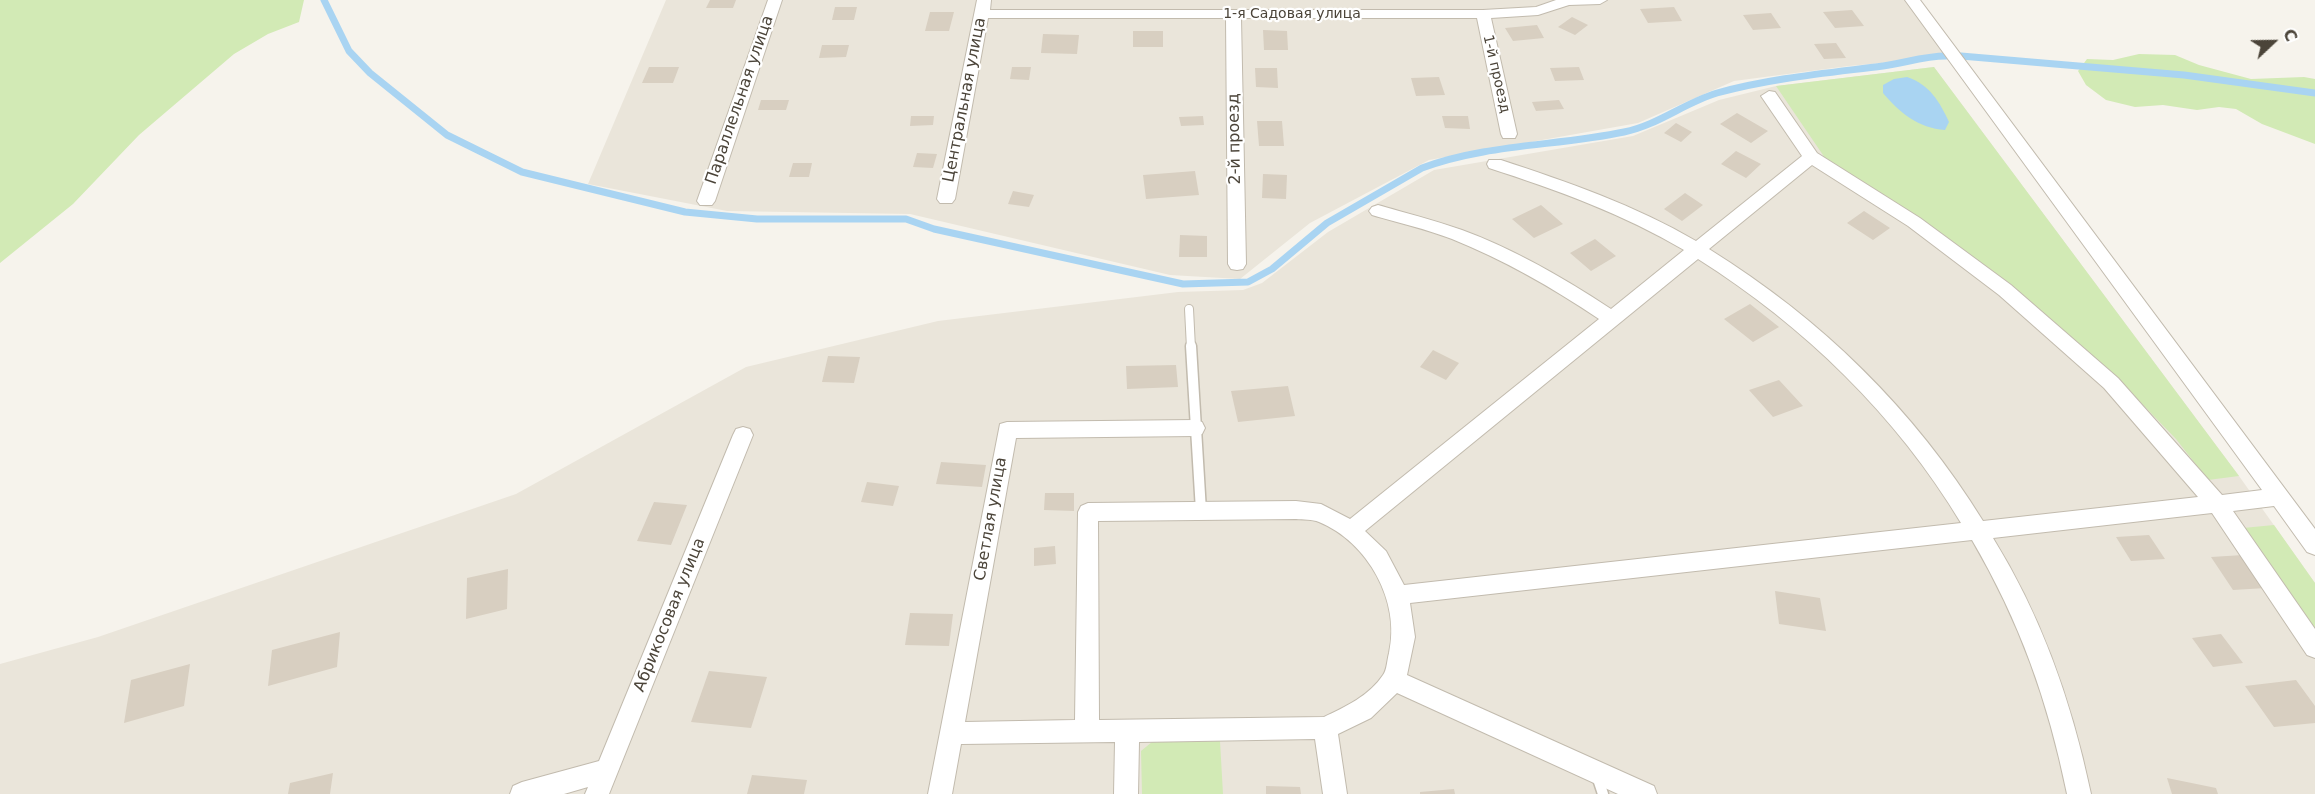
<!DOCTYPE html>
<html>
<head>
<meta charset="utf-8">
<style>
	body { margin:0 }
	#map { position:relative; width:2315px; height:794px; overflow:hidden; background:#f6f3ec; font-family:"DejaVu Sans",sans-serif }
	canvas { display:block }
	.north { position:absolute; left:2243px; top:12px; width:60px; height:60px; -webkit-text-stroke:4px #fff; paint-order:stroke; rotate:68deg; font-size:16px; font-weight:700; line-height:24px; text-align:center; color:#4b4439 }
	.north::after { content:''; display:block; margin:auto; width:21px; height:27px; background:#4b4439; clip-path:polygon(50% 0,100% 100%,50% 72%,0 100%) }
</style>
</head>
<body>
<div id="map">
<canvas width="2315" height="794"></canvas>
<div class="north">С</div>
</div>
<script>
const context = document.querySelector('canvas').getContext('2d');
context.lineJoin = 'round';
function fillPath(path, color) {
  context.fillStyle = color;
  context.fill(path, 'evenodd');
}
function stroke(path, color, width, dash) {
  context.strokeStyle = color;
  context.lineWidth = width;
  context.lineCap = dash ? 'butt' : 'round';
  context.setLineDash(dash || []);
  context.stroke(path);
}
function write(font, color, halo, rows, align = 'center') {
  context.font = font + ' "DejaVu Sans",sans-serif';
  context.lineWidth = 4.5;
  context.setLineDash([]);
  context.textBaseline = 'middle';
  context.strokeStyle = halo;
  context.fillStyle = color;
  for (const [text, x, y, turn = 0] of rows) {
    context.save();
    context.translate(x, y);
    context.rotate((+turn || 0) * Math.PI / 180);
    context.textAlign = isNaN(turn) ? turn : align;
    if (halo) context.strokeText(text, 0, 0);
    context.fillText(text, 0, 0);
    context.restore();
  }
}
fillPath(new Path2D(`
	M666 0H1908L1946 57 1849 66 1734 81 1638 123 1429 160 1310 223 1240 279 1170 275 910 214 727 211 588 184Z
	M1934 67 2239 476 2315 583V794H0V664L98 637 516 494 746 367 938 321 1178 292 1243 290 1262 283 1328 232 1434 170 1633 136 1719 100 1776 86Z`), '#eae5da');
fillPath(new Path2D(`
	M0 0H304L299 22 268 34 234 54 139 135 73 204 0 263Z
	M2139 54 2175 55 2199 65 2251 79 2304 77 2315 79V144L2262 124 2236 109 2219 107 2197 110 2163 105 2135 107 2106 100 2086 85 2078 71 2087 59 2113 60Z
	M1934 67 2239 476 2208 480 2176 439 2118 379 2012 285 1908 211 1825 158 1776 86Z
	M2274 525 2315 583V634L2243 528Z
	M1220 741 1223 794H1142L1141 751 1152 742Z`), '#d2eab5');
fillPath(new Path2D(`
	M1907 77C1930 85 1939 101 1949 122L1945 130C1918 128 1900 113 1883 93V85L1894 79Z`), '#a9d4f2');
stroke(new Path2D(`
	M324 0 349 51 370 73 447 135 522 172 685 212 757 219H906L934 229 1183 284 1248 282 1272 269 1327 223 1422 168C1486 144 1558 146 1624 132 1658 125 1684 103 1717 93 1771 78 1828 73 1883 66 1905 63 1924 56 1946 56
	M1961 56 2184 75 2315 93`), '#a9d4f2', 7);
fillPath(new Path2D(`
	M710 0H736L733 8H706Z
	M835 7H857L854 20H832Z
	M1674 7 1682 21 1648 23 1640 9Z
	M1852 10 1864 26 1835 28 1823 12Z
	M930 12H954L949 31H925Z
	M1771 13 1781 28 1753 30 1743 15Z
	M1572 17 1588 25 1575 35 1558 27Z
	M1537 25 1544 38 1513 41 1505 28Z
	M1263 30 1287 31 1288 50H1264Z
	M1133 31H1163V47H1133Z
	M1043 34 1079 35 1077 54 1041 53Z
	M1836 43 1846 58 1824 59 1814 44Z
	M822 45H849L846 57 819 58Z
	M649 67H679L673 83H642Z
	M1012 67H1031L1029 80 1010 79Z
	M1579 67 1584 80 1555 81 1550 68Z
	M1255 68H1277L1278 88 1256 87Z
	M1439 77 1445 95 1416 96 1411 78Z
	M761 100H789L786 110H758Z
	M1559 100 1564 109 1536 111 1532 102Z
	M1737 113 1768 131 1751 143 1720 124Z
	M911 116H934L933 125 910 126Z
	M1203 116 1204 125 1181 126 1179 117Z
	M1442 116H1468L1470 129 1445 128Z
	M1257 121H1282L1284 146H1259Z
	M1676 123 1692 132 1681 142 1664 133Z
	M1736 151 1761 164 1746 178 1721 164Z
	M917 153 937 154 933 168 913 167Z
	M793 163H812L809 177H789Z
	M1195 171 1199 195 1146 199 1143 175Z
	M1263 174 1287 175 1286 199 1262 198Z
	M1013 191 1034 195 1029 207 1008 204Z
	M1685 193 1703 205 1682 221 1664 209Z
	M1541 205 1563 224 1534 238 1512 219Z
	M1864 211 1890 228 1873 240 1847 223Z
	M1180 235 1207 236V257H1179Z
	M1595 239 1616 256 1591 271 1570 253Z
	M1750 304 1779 327 1753 342 1724 319Z
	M1433 350 1459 363 1446 380 1420 367Z
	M828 356 860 357 854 383 822 382Z
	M1176 365 1178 387 1127 389 1126 366Z
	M1779 380 1803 406 1773 417 1749 390Z
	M1288 386 1295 416 1238 422 1231 391Z
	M941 462 986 465 982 487 936 484Z
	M867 482 899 486 893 506 861 502Z
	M1045 493H1074V511L1044 510Z
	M654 502 687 505 671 545 637 541Z
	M2149 535 2165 559 2131 561 2116 537Z
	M1055 546 1056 564 1034 566V548Z
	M2243 555 2266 588 2233 590 2211 557Z
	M508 569 507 609 466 619 467 578Z
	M1775 591 1820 598 1826 631 1779 624Z
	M910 613 953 614 949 646 905 645Z
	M340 632 337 667 268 686 272 650Z
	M2221 634 2243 663 2213 667 2192 638Z
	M190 664 184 706 124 723 131 680Z
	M709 671 767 677 751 728 691 722Z
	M2296 680 2315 706V723L2274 727 2245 686Z
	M333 773 330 794H288L290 783Z
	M752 775 807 780 804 794H747Z
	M2167 778 2216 788 2218 794H2172Z
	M1266 786 1300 787 1301 794H1266Z
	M1454 789 1455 794H1420V792Z`), '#d8cfc1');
const serviceFar1 = new Path2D(`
	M1189 309 1191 348`);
const service = new Path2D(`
	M1191 346 1201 511
	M1597 776 1603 794`);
const minor = new Path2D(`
	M768 0H782L715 201 712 205H700L697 201Z
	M977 0H991L990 10H1483L1536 7 1556 0H1607L1600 4 1569 5 1538 15 1491 18 1517 134 1515 138H1503L1501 134 1477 18H1241L1246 264 1243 269 1237 270 1231 269 1228 264 1226 18H988L955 199 952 203H940L937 199Z
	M1905 0H1920L2315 529V555L2307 552 2274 506 2233 511 2315 629V658L2307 655 2212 513 1993 538C2042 617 2072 703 2091 794H2067C2048 701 2020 622 1972 540L1410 603 1415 637 1407 675 1654 786 1657 794H1618L1397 693 1371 718 1338 734 1347 794H1323L1315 739 1139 742 1138 794H1114L1115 742 961 744 952 794H928L1000 424 1007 422 1195 420 1202 422 1205 428 1202 434 1195 436 1016 438 965 722 1075 720 1078 512 1081 506 1088 503 1296 501 1321 504 1350 519 1599 319C1553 288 1504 260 1452 239 1426 229 1399 223 1372 215L1369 211 1372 207 1378 205C1406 213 1434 220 1462 230 1514 249 1564 278 1611 309L1684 250C1623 214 1557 190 1489 168L1487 164 1489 160H1501C1568 182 1634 205 1696 241L1802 156 1761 96 1769 91 1775 92 1817 153 1920 218 2011 285 2118 378 2222 495 2262 490ZM1812 165 1908 226 1999 295 2104 388 2198 497 1983 521C1914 409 1820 318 1709 249ZM1698 259C1804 326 1896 415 1961 523L1404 585 1386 551 1365 531ZM1296 519C1303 520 1312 519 1319 522 1368 542 1401 602 1389 653 1387 660 1387 670 1383 675 1369 696 1345 707 1324 717L1099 720 1098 521Z
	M743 427 750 429 753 435 609 794H585L588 787 564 794H510L513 786 522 782 599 761 733 435 736 429Z`);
stroke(serviceFar1, '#c2bbae', 10);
stroke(service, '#c2bbae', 13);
stroke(minor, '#c2bbae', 2);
stroke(serviceFar1, '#fff', 8);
stroke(service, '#fff', 10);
fillPath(minor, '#fff');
write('14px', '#4b4439', '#fff', [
	["1-я Садовая улица",1292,14],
	["1-й проезд",1496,74,77]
]);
write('16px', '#4b4439', '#fff', [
	["Параллельная улица",740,100,-71],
	["Центральная улица",965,100,-79],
	["2-й проезд",1235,139,-91],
	["Светлая улица",991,519,-80],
	["Абрикосовая улица",670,615,-68]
]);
</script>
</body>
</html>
